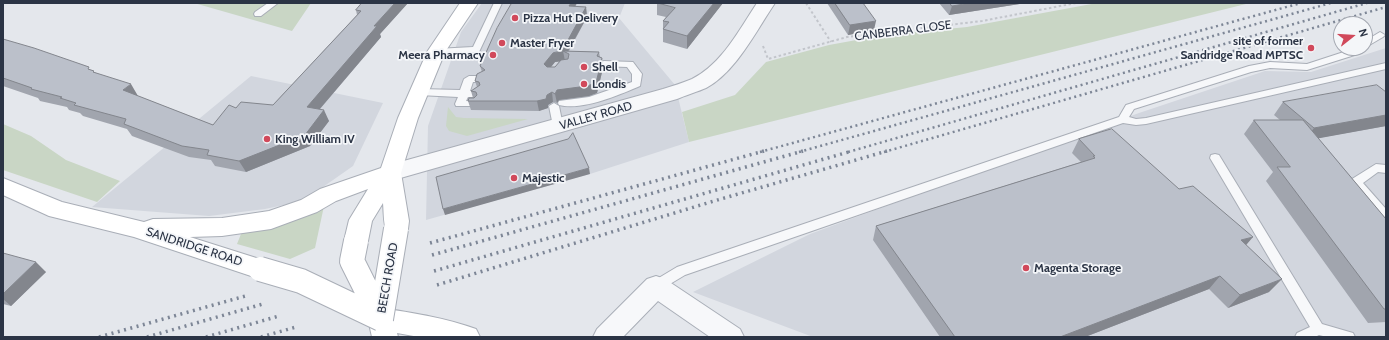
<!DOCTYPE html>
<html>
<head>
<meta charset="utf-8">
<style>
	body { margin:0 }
	#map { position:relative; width:1389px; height:340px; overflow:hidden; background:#e4e7ec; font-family:Cabin,sans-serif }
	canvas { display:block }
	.frame { position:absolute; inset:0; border:4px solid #2b3445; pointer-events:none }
	.north { position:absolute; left:1333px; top:16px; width:40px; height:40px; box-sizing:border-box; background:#f4f6f9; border:1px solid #a4a8b1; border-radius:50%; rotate:73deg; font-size:11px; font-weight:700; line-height:16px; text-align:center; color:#2b3445 }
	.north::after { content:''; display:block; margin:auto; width:14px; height:18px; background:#d1495b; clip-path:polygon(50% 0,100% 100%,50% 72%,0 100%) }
</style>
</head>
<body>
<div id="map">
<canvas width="1389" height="340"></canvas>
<div class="frame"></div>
<div class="north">N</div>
</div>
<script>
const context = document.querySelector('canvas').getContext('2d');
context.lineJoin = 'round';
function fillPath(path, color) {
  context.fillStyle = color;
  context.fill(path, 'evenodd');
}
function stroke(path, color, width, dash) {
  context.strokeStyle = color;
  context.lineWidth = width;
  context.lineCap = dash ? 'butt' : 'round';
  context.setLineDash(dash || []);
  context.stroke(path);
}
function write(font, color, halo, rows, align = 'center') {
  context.font = font + ' Cabin,sans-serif';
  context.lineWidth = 3.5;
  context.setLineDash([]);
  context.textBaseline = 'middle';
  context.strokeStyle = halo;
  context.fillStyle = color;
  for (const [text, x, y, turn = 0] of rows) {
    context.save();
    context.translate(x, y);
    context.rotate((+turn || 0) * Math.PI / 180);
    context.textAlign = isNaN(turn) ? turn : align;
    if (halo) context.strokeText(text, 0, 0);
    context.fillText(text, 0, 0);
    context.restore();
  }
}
fillPath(new Path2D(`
	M482 3H625L619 18 675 85 689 142 590 174 426 220 428 126 461 32Z
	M1386 48V337H813L693 292 810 234 1139 113 1265 71 1311 72Z
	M251 76 383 103 353 166 303 201 265 209 209 216 92 207Z`), '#d2d6de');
fillPath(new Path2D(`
	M194 3H311L292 31Z
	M1097 3H1250L689 142 682 112 735 95 766 62 829 45 884 35 967 27Z
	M448 107 456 117 464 118 528 119 467 136 449 131 446 126Z
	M3 124 31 136 66 160 120 181 97 202 3 170Z
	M324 206 315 248 290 259 237 244 241 234 293 220Z`), '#c9d6c5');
const lane = new Path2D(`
	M268 3H278L261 16H255L254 14 255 12Z
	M494 3H502L479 52 433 54 431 52 436 49 473 47Z
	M1380 32 1385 35 1383 37 1366 47 1361 53 1307 70 1270 68 1251 72 1134 109 1129 117 1136 119 1146 118 1386 63V69L1146 124 1136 125 1123 123 685 275 660 290 656 291 652 290 650 286 652 282 677 267 1119 117 1126 105 1249 66 1270 62 1307 64 1356 48H1365V41Z
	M604 61 633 62 642 74 640 86C619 95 582 111 559 105L558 103 559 101 589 97 632 82V74L627 67 601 66 599 64 601 62Z
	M469 76H481L486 79 481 82H473L470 91 480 92 481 94 476 97H468L466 101 477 102 478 104 477 106H456L455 104 458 97 419 95 414 92 419 89 460 90 464 79Z
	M554 103 559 106 563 126 562 128H554L553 126 549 106Z
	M1215 154 1219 155 1322 324 1353 333 1355 337H1327L1319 335 1315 337H1295L1297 333 1310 327 1210 158 1211 155Z
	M1376 164 1386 165V173L1378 172 1363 183 1386 209V221L1382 220 1350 182 1352 179Z`);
const street = new Path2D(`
	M757 3H775C756 31 736 72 706 88 697 92 686 95 677 99L390 181 382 179 379 173 382 167 663 89C672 86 683 83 692 79 722 64 739 30 757 3Z
	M656 276 665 279 740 329 744 337H710L658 301 623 337H593L597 329 647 279Z`);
const secondary = new Path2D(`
	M460 3H478L445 52 418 118 401 173 409 221 408 229 404 235 396 238 388 235C383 226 384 214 383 203L372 221 368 241 364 248 356 250 348 248 344 241 349 220 368 189 336 201 317 212 271 229 222 236 190 237 269 262 272 269 269 276 260 279 134 237 49 216 3 195V178L62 202 144 222 153 219 222 218 269 211 301 200 320 189 381 168 398 118 427 52Z
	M381 308C413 313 446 318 476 329L480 337H419L397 333 398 337H372L368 319 372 311Z`);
stroke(lane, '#a9aeb7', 2);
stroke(street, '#a9aeb7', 2);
stroke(secondary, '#a9aeb7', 2);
stroke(new Path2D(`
	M806 3 831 42
	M763 46 768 59 847 37 982 21 1076 3`), '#c2c5cb', 2, [2.5, 2.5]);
fillPath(lane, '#f7f8fa');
fillPath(street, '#f7f8fa');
fillPath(secondary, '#fff');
stroke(new Path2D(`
	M760 152 1301 3
	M799 152 1331 3
	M848 152 1367 3
	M884 152 1386 7`), '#7d8696', 2.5, [2, 3.5]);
stroke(new Path2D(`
	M430 243 764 151
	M432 255 803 151
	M434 271 852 151
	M437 285 714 201 887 151
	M99 337 249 295
	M147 337 263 304
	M206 337 279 316
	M261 337 296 327`), '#7d8696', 3.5, [2, 4.5]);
const secondaryBridge = new Path2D(`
	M356 241 352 261 381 319
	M260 269 301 281 381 319
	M381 319 396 229`);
stroke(secondaryBridge, '#a9aeb7', 26, []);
stroke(secondaryBridge, '#fff', 24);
fillPath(new Path2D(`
	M362 3H408L380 34 381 37 320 109 329 121 310 146 246 172 215 166 211 160 189 157 132 136 127 129 83 116 80 113 69 110 67 107 40 101 38 98 3 86V39L91 70 96 73 138 96 213 125 236 108 273 105 357 15 356 10Z
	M512 3H577L575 7H586L587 17 569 51 599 52 600 57 603 68 597 93 589 96 559 100 557 103 553 102 548 105V108L539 111 471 110 468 101 473 98 471 91 477 87 475 81 482 72 480 66ZM560 61 555 67H551L555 62Z
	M657 3H723L687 49 663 42V21L666 17 657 15Z
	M827 3H863L874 30 848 35Z
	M939 3H1026L949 15Z
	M1386 92V126L1318 138 1386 219V322L1368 323 1266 181 1273 172 1244 134 1254 120H1280L1274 115 1283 102Z
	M1079 139 1179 189 1246 245 1269 292 1228 308 1209 289 1085 337H940L873 240 876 226 1081 162 1072 153Z
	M3 253 46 272 11 306 3 304Z`), '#a1a5ae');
fillPath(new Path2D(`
	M395 3H408L380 34 381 37 312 118 307 107 374 26Z
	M571 3H577L570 15 569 6Z
	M714 3H723L687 49V36Z
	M970 3H1026L949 15 952 6Z
	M586 7 587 17 567 53 563 51 565 61 555 62 546 73 544 64Z
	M876 21 874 30 848 35 850 25Z
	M602 58 603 68 597 93 589 96 559 100 557 103 555 94 557 90Z
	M131 84 138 96 131 101 123 90Z
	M552 92 553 102 548 105V108L539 111 537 101Z
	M324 110 329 121 310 146 246 172 239 161Z
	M1386 115V126L1304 141 1314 128Z
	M589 168 590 174 445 215 443 209Z
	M1253 237 1241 251V240Z
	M36 262 46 272 11 306 3 299V294Z
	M1220 276 1209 289 1085 337H1060Z
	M1282 279 1269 292 1228 308 1240 295Z`), '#83868d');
const building = new Path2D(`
	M362 3H395L374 26H377L307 107 324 110 305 135 239 161 207 155 209 150 182 146 124 124 126 119 74 105 76 103 60 98 62 97 31 89 32 88 3 78V39L34 48 89 67 88 69 94 71 93 72 131 84 123 90 213 125 229 105 236 108 241 102 273 105 361 11 356 10Z
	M512 3H571L569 6 586 7 562 51 599 52 597 56 602 58 596 83 587 86 557 90 555 94 552 92 547 95 546 99 537 101H468L469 98H474L477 95 476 92 471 91 480 85 479 82 475 81 477 74 485 70 480 66 484 57 497 28ZM563 51 569 54 568 59 561 60 555 67H547L544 64 553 53Z
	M658 3H714L687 36 663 29 669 22 663 21 675 8Z
	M835 3H863L876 21 850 25Z
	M950 3H970L952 6Z
	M1377 85 1386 92V115L1314 128 1283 102Z
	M1254 120H1303L1386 219V309H1384L1277 167H1290Z
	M1112 129 1179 189 1193 186 1253 237 1241 240 1282 279 1240 295 1220 276 1060 337H955L876 226 1095 158 1093 156H1095L1079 139Z
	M573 133 589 168 443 209 436 177 568 139Z
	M3 253 36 262 3 294Z`);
fillPath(building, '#bbc0ca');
stroke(building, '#83868d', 1);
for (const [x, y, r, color] of [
	[515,18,4,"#d1495b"],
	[502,43,4,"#d1495b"],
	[1311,48,4,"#d1495b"],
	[493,55,4,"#d1495b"],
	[584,67,4,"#d1495b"],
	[584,84,4,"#d1495b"],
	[267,139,4,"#d1495b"],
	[514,178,4,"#d1495b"],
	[1026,268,4,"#d1495b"]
]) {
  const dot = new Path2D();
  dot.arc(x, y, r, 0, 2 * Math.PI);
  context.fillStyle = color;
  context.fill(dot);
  stroke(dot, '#f4f6f9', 1.5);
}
write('bold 12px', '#2b3445', '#f4f6f9', [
	["Pizza Hut Delivery",523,18],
	["site of former",1303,41,"right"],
	["Sandridge Road MPTSC",1303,55,"right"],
	["Master Fryer",510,43],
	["Meera Pharmacy",485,55,"right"],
	["Shell",592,67],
	["Londis",592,84],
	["King William IV",275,139],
	["Majestic",522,178],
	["Magenta Storage",1034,268]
], 'left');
write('12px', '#2b3445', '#f4f6f9', [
	["CANBERRA CLOSE",903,31,-7],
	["VALLEY ROAD",596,116,-16],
	["SANDRIDGE ROAD",194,247,18],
	["BEECH ROAD",388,278,-80]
]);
</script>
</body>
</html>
